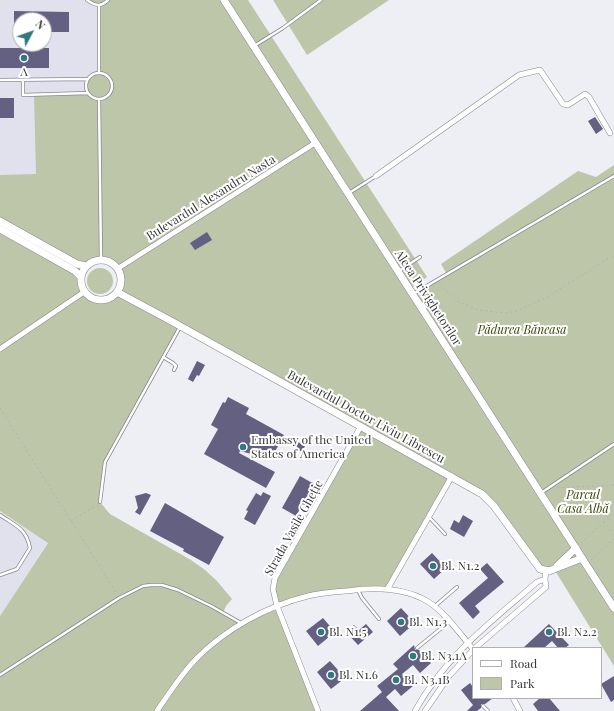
<!DOCTYPE html>
<html>
<head>
<meta charset="utf-8">
<style>
	body { margin:0 }
	#map { position:relative; width:614px; height:711px; overflow:hidden; background:#eeeef5; font-family:"Playfair Display",serif }
	canvas { display:block }
	.legend { position:absolute; left:472px; top:647px; width:130px; height:52px; box-sizing:border-box; background:#fff; border:1px solid #b0b0b1; margin:0; padding:5px 7px; list-style:none; font-size:12px; color:#39393c }
	.legend li { display:flex; align-items:center; gap:8px; height:20px }
	.legend b { width:20px; border:1px solid #b0b0b1 }
	.north { position:absolute; left:12px; top:12px; width:40px; height:40px; box-sizing:border-box; background:#fff; border:1px solid #b0b0b1; border-radius:50%; rotate:49deg; font-size:11px; font-weight:700; line-height:16px; text-align:center; color:#39393c }
	.north::after { content:''; display:block; margin:auto; width:14px; height:18px; background:#2f797c; clip-path:polygon(50% 0,100% 100%,50% 72%,0 100%) }
</style>
</head>
<body>
<div id="map">
<canvas width="614" height="711"></canvas>
<ul class="legend">
<li><b style="height:5px;background:#fff"></b>Road</li>
<li><b style="height:11px;background:#bec6aa"></b>Park</li>
</ul>
<div class="north">N</div>
</div>
<script>
const context = document.querySelector('canvas').getContext('2d');
context.lineJoin = 'round';
function fillPath(path, color) {
  context.fillStyle = color;
  context.fill(path, 'evenodd');
}
function stroke(path, color, width, dash) {
  context.strokeStyle = color;
  context.lineWidth = width;
  context.lineCap = dash ? 'butt' : 'round';
  context.setLineDash(dash || []);
  context.stroke(path);
}
function write(font, color, halo, rows, align = 'center') {
  context.font = font + ' "Playfair Display",serif';
  context.lineWidth = 4;
  context.setLineDash([]);
  context.textBaseline = 'middle';
  context.strokeStyle = halo;
  context.fillStyle = color;
  for (const [text, x, y, turn = 0] of rows) {
    context.save();
    context.translate(x, y);
    context.rotate((+turn || 0) * Math.PI / 180);
    context.textAlign = isNaN(turn) ? turn : align;
    if (halo) context.strokeText(text, 0, 0);
    context.fillText(text, 0, 0);
    context.restore();
  }
}
fillPath(new Path2D(`
	M0 0H108L101 260 96 261 89 264 82 272 80 281 84 292 0 349ZM20 20H44V44H20Z
	M0 511 48 542 0 616Z`), '#e1e1ee');
fillPath(new Path2D(`
	M87 0H248L427 277 410 289 413 294 446 273 441 264 578 171 596 177 614 165V666L554 569 543 570 494 506 452 476 388 588 332 592 277 606 318 711H0V616L48 543 0 511V175L36 174 34 95 88 92C83 82 89 74 99 72V5ZM97 261C123 259 131 293 106 300 81 307 69 270 97 261ZM180 326 361 427 275 578 274 597 277 606 242 623 223 613 226 606 232 599 217 581 205 570 191 560 110 514 100 502 105 462Z
	M273 0H389L307 55Z
	M87 281a13 13 0 1 1 26 0a13 13 0 1 1-26 0Z`), '#bec6aa');
fillPath(new Path2D(`
	M14 11 69 12V32H44V20H20V32H14Z
	M22 44H36L35 48H49V68H0V48H22Z
	M0 98H14V118H0Z
	M595 117 603 129 596 134 588 121Z
	M207 232 212 240 195 250 190 243Z
	M197 361 205 365 199 376 197 375 193 382 188 379Z
	M228 397 249 408 246 414 284 435 271 459 240 451 239 453 275 472 266 488 204 454 218 429 211 425 223 402 225 403Z
	M293 439 305 446 302 452 290 445Z
	M300 476 314 484 296 516 282 508Z
	M263 492 271 496 255 525 244 519 248 511 246 510 256 493 261 496Z
	M146 493 151 495 140 515 135 512 138 508 135 496Z
	M165 503 224 537 209 565 183 551 184 549 150 531Z
	M463 515 473 521 464 537 450 529 454 520 459 523Z
	M432 553 446 568 434 579 420 564Z
	M487 563 504 582 475 606 480 612 473 619 459 603 488 578 480 569Z
	M401 608 415 623 400 636 387 621Z
	M323 618 335 632 318 646 306 631Z
	M366 624 373 632 358 645 346 632 354 625 359 630Z
	M549 624 569 645 565 648H558L552 641 544 648H523Z
	M414 645 415 650H419L431 663 420 673 413 665 402 674 413 686 401 696 395 689 386 697 399 711H360L382 692 377 686 398 669 393 664Z
	M330 661 345 678 331 689 317 672Z
	M614 676V700L611 702 601 684Z
	M470 683 473 687V698H493L485 704H481V708L477 711H467L473 705 461 690Z
	M540 698H549L560 711H538L533 704Z`), '#636082');
const lane = new Path2D(`
	M87 0C95 6 101 7 108 0
	M254 46 283 28 321 0
	M86 86a13 13 0 1 1 26 0a13 13 0 1 1-26 0Z
	M99 73V5
	M0 80 88 79
	M23 80V95L88 93
	M99 99 101 260
	M349 193 376 176
	M399 271 420 257
	M413 294 614 176
	M163 357 173 363 176 366 174 370
	M541 493 614 444
	M100 502 105 462 180 327
	M0 515C16 526 26 528 30 548L17 569 0 575
	M429 517 445 534
	M358 590 362 598 379 619
	M435 606 457 587
	M417 648 449 622
	M0 675 119 598 143 586 151 585H162L178 590 211 606 241 623
	M483 706 488 711`);
const street = new Path2D(`
	M376 176 519 75 540 70 563 104 568 105 585 94 589 97 610 133
	M117 269 315 143
	M0 349 84 292
	M388 588 452 476
	M475 648 546 587 545 579 546 571
	M513 698 520 711
	M157 711C169 693 181 675 195 660 225 629 267 606 308 596 320 593 334 592 347 591 374 587 402 587 427 601 444 611 460 634 473 649
	M318 711 277 606 273 589 275 578 361 426
	M415 711C445 656 491 622 537 582L545 579
	M425 711 449 676 473 650`);
const secondary = new Path2D(`
	M224 0 614 608
	M0 221 77 264 86 266
	M0 229 75 271 81 277
	M81 280a20 20 0 1 1 40 0a20 20 0 1 1-40 0Z
	M117 292 173 322 482 494 494 506 540 569 549 571 582 558
	M557 566 576 548`);
stroke(lane, '#88888e', 4);
stroke(street, '#88888e', 6);
stroke(secondary, '#88888e', 8);
stroke(new Path2D(`
	M439 284 457 301 478 310 505 313 517 311 547 297 614 255
	M0 408 117 594
	M557 488 614 485
	M71 521 97 505
	M604 522 614 534
	M581 543 614 512
	M591 560 614 539`), '#b1b1b7', 1, [2, 3]);
stroke(lane, '#fff', 2.5);
stroke(street, '#fff', 5);
stroke(secondary, '#fff', 7);
for (const [x, y, r, color] of [
	[24,58,4,"#2f797c"],
	[243,447,4,"#2f797c"],
	[433,566,4,"#2f797c"],
	[401,622,4,"#2f797c"],
	[321,632,4,"#2f797c"],
	[549,632,4,"#2f797c"],
	[413,656,4,"#2f797c"],
	[331,675,4,"#2f797c"],
	[396,680,4,"#2f797c"]
]) {
  const dot = new Path2D();
  dot.arc(x, y, r, 0, 2 * Math.PI);
  context.fillStyle = color;
  context.fill(dot);
  stroke(dot, '#fff', 1.5);
}
write('12px', '#39393c', '#fff', [
	["A",24,72,"center"],
	["Embassy of the United",251,440],
	["States of America",251,454],
	["Bl. N1.2",441,566],
	["Bl. N1.3",409,622],
	["Bl. N1.5",329,632],
	["Bl. N2.2",557,632],
	["Bl. N3.1A",421,656],
	["Bl. N1.6",339,675],
	["Bl. N3.1B",404,680]
], 'left');
write('12px', '#39393c', '#fff', [
	["Bulevardul Alexandru Nasta",211,198,-32],
	["Aleea Privighetorilor",428,298,57],
	["Bulevardul Doctor Liviu Librescu",366,417,29],
	["Strada Vasile Gheție",294,528,-61]
]);
write('italic 12px', '#394404', '#fff', [
	["Pădurea Băneasa",522,330],
	["Parcul",583,495],
	["Casa Albă",583,509]
]);
</script>
</body>
</html>
